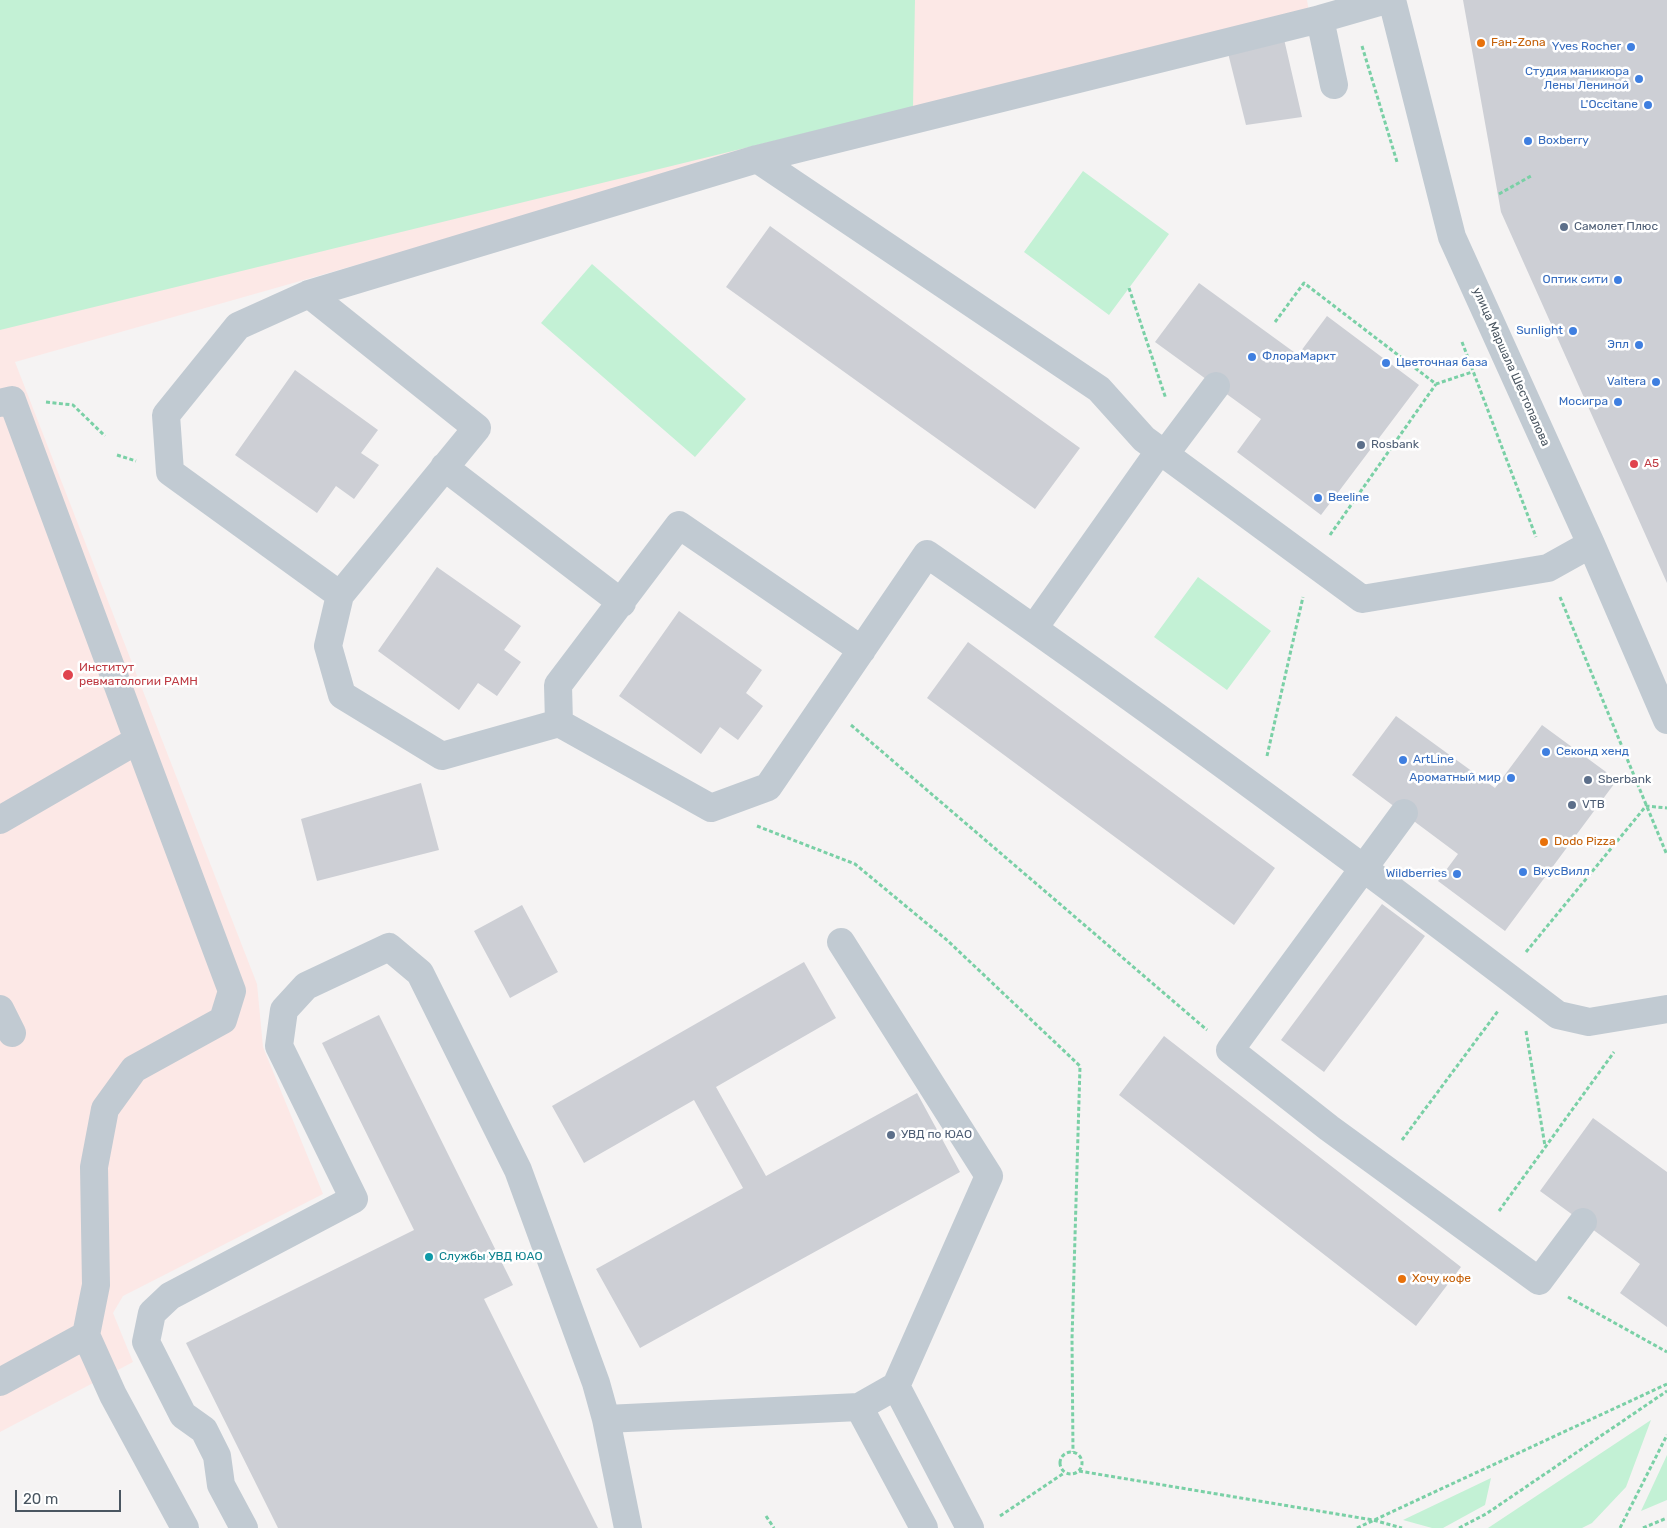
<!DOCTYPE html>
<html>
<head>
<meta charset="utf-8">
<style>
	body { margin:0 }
	#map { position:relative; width:1667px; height:1528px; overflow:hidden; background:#f5f3f3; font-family:Rubik,sans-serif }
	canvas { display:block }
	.scale { position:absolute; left:15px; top:1490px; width:106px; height:22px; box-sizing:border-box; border:2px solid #4a5661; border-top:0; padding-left:6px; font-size:15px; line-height:18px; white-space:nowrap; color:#4a5661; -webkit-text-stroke:4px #fff; paint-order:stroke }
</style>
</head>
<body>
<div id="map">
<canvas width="1667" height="1528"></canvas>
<div class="scale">20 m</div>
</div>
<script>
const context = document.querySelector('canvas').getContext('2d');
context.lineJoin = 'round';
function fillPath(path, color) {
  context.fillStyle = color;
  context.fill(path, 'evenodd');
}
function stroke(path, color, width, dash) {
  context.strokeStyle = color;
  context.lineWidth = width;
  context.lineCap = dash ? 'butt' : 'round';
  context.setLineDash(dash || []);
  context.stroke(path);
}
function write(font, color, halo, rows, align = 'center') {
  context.font = font + ' Rubik,sans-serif';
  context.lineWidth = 5;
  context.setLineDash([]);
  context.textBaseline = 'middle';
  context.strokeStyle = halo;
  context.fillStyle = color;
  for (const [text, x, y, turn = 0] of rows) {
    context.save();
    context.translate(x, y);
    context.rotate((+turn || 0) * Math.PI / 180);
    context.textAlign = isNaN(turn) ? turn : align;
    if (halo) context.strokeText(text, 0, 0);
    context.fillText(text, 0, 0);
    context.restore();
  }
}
fillPath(new Path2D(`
	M0 0H1307L1309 12 913 107 15 362 257 984 263 1047 323 1194 123 1296 113 1313 133 1362 0 1432Z`), '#fce8e6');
fillPath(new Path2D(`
	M0 0H915L913 107 0 330Z
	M1083 171 1169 234 1109 315 1024 252Z
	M592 264 746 399 695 457 541 323Z
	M1198 577 1271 631 1227 690 1154 637Z
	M1651 1420 1626 1487 1592 1523 1582 1528H1488Z
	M1667 1455V1500L1641 1511Z
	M1491 1478 1485 1505 1443 1528H1432L1403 1520Z`), '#c3f1d5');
fillPath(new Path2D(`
	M1463 0H1667V583L1501 212Z
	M1284 39 1302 117 1246 125 1228 53Z
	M770 226 1080 448 1035 509 726 287Z
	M1199 283 1298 355 1327 316 1419 385 1321 515 1237 452 1261 419 1155 342Z
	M295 370 378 430 361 453 379 465 354 499 336 486 317 513 235 455Z
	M437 567 521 626 504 650 521 662 497 696 478 683 459 710 378 651Z
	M679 611 762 670 746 693 763 706 738 740 720 727 701 754 619 696Z
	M968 642 1275 868 1234 925 927 698Z
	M1396 716 1495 788 1542 725 1617 780 1505 931 1438 881 1458 854 1352 775Z
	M421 783 439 850 317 881 301 819Z
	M1382 904 1425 936 1324 1072 1281 1040Z
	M522 905 558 972 510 998 474 931Z
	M804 962 836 1018 716 1087 766 1176 917 1093 960 1172 640 1348 596 1269 743 1188 694 1100 584 1163 552 1106Z
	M379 1015 513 1285 484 1299 598 1528H278L186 1343 414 1230 322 1043Z
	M1164 1036 1461 1267 1416 1326 1119 1095Z
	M1593 1118 1667 1172V1327L1620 1293 1640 1264 1540 1191Z`), '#cdcfd5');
stroke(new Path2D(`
	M1362 46 1397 162
	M1499 194 1531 176
	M1129 288 1166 399
	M1275 322 1304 283 1436 384 1472 372
	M1462 342 1536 537
	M46 402 73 405 105 436
	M117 455 136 461
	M1330 535 1436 384
	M1560 597 1667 855
	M851 725 1207 1030
	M1267 756 1303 597
	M757 826 855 864 948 941 1080 1066 1072 1339 1073 1452
	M1526 952 1646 806 1667 808
	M1526 1031 1545 1146
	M1402 1140 1498 1011
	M1499 1211 1614 1052
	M1568 1297 1667 1352
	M1060 1463a11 11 0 1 1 22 0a11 11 0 1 1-22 0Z
	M1079 1471 1373 1520 1402 1528
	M766 1516 774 1528
	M1000 1516 1064 1473
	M1357 1528 1667 1384
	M1459 1528 1486 1514 1667 1391
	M1620 1528 1667 1435
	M1643 1528 1667 1518`), '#7ad0a6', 3, [4, 2.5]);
stroke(new Path2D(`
	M1386 0 1320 19 757 159 309 294 238 326 166 415 170 472 340 595 328 646 342 695 442 756 559 723 711 808 768 787 927 554C1141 702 1351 857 1558 1015L1589 1022 1667 1009
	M1392 0 1452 237 1591 544 1667 720
	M1320 19 1334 85
	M757 159 1099 389 1144 439 1362 599 1548 568 1591 544
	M309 294 477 428 340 595
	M0 403 12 400 138 740
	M1165 454 1216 386
	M444 467 622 603
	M1034 628 1160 450
	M559 723 558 685 679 525 862 650
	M1404 813 1230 1050 1329 1128 1539 1281 1583 1222
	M0 820 138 740 232 991 223 1020 134 1069 105 1109 94 1167 96 1285 86 1335 113 1395 185 1528
	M841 942 989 1176 896 1386 859 1407
	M0 1009 12 1033
	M0 1382 86 1335
	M896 1386 970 1528
	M606 1419 859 1407 924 1528
	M244 1528 221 1485 217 1456 204 1430 183 1415 146 1342 152 1313 170 1296 354 1199 279 1046 284 1010 306 986 389 947 420 973 518 1170 596 1383 606 1419 628 1528`), '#c1cad2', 28);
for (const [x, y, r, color] of [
	[1481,43,5,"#e8710a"],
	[1631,47,5,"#3f7fe0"],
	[1639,79,5,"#3f7fe0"],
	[1648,105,5,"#3f7fe0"],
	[1528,141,5,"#3f7fe0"],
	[1564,227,5,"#5c6f8a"],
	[1618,280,5,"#3f7fe0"],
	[1573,331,5,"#3f7fe0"],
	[1639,345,5,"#3f7fe0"],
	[1252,357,5,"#3f7fe0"],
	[1386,363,5,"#3f7fe0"],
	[1656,382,5,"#3f7fe0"],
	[1618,402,5,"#3f7fe0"],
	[1361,445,5,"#5c6f8a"],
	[1634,464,5,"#e0444e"],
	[1318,498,5,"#3f7fe0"],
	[68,675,6,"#e0444e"],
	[1546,752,5,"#3f7fe0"],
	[1403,760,5,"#3f7fe0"],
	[1511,778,5,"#3f7fe0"],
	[1588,780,5,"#5c6f8a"],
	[1572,805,5,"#5c6f8a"],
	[1544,842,5,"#e8710a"],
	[1523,872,5,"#3f7fe0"],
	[1457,874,5,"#3f7fe0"],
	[891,1135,5,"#5c6f8a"],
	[429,1257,5,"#0f9aa8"],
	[1402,1279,5,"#e8710a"]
]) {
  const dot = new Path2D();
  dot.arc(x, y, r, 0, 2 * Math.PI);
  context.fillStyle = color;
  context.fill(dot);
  stroke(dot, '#fff', 2);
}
write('12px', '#c56008', '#fff', [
	["Fан-Zonа",1491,43],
	["Dodo Pizza",1554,842],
	["Хочу кофе",1412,1279]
], 'left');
write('12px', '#366cbe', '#fff', [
	["Yves Rocher",1621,47],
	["Студия маникюра",1629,72],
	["Лены Лениной",1629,86],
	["L'Occitane",1638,105],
	["Boxberry",1538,141,"left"],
	["Оптик сити",1608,280],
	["Sunlight",1563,331],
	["Эпл",1629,345],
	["ФлораМаркт",1262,357,"left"],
	["Цветочная база",1396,363,"left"],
	["Valtera",1646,382],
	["Мосигра",1608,402],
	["Beeline",1328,498,"left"],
	["Секонд хенд",1556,752,"left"],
	["ArtLine",1413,760,"left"],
	["Ароматный мир",1501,778],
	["ВкусВилл",1533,872,"left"],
	["Wildberries",1447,874]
], 'right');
write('12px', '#4e5e75', '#fff', [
	["Самолет Плюс",1574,227],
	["Rosbank",1371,445],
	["Sberbank",1598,780],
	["VTB",1582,805],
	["УВД по ЮАО",901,1135]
], 'left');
write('12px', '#4a5661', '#fff', [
	["улица Маршала Шестопалова",1511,367,66]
]);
write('12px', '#be3a42', '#fff', [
	["А5",1644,464],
	["Институт",79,668],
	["ревматологии РАМН",79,682]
], 'left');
write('12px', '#0d838f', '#fff', [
	["Службы УВД ЮАО",439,1257]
], 'left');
</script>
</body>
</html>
